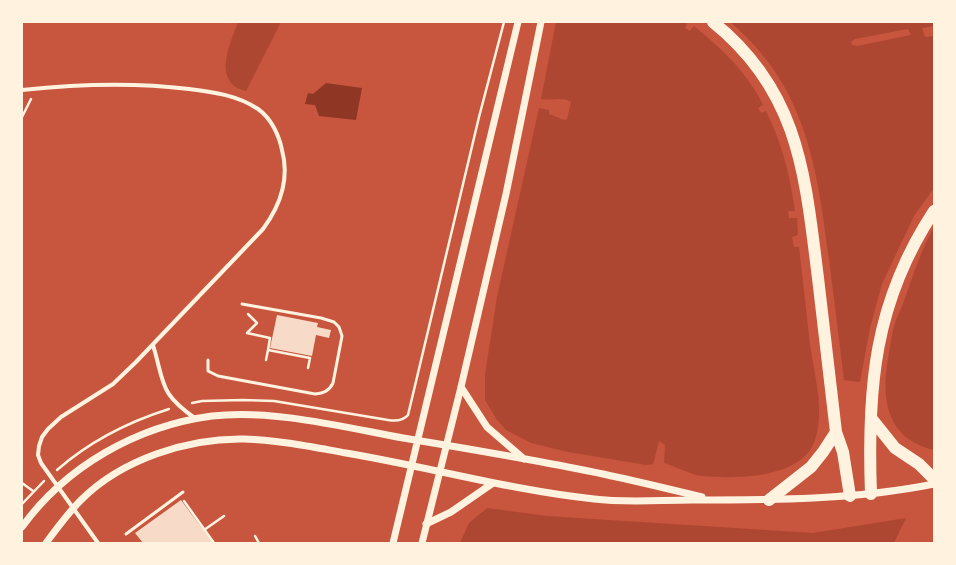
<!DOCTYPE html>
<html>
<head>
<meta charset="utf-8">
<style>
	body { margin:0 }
	#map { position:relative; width:956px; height:565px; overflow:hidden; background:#c8553d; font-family:"Fira Sans",sans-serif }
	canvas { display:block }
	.frame { position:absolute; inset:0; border:23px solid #fff3e0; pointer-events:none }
</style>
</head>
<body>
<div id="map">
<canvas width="956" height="565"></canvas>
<div class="frame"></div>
</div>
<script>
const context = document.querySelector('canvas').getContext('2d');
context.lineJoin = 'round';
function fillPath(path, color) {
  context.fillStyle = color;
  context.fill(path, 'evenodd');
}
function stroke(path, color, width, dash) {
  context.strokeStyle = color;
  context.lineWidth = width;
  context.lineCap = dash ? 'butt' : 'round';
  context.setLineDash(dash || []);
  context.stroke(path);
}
fillPath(new Path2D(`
	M238 22H281L246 91C242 90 237 88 234 86 216 70 232 40 238 22Z
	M556 22H688L685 28 690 31 694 26C721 48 748 73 763 105L758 108 761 113 766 111C782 143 790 175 795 211H788L789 218H797L798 235 792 237 794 247H799C803 279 806 311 810 344 814 374 826 413 814 443 799 479 734 479 701 476 693 475 674 466 664 463L665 445 659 441 654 461 653 464 646 465 568 452 531 443 506 430 497 420 485 400V374L497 297 539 108 549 110V114L564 120 567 119 571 102C562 96 551 101 541 99Z
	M730 22H934V26L922 28 925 37 934 36V188L914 216 882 284 870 328 860 382 844 380C839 339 834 299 829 259 817 166 806 86 730 22ZM908 29 911 35 857 46 852 45 851 42 855 39Z
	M934 227V450C887 439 881 400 888 359 890 346 892 332 896 320 899 312 903 305 905 298 914 273 921 250 934 227Z
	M487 508 547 516 813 533 906 518 894 543H460L469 523Z`), '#ae4732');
fillPath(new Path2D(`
	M326 83 362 88 356 120 319 116 315 105 305 104 308 93 313 94Z`), '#8f3625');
fillPath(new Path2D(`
	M277 315 318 323 317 327 331 330 329 338 316 335 312 356 270 348Z
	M181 500 213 543H143L135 533Z`), '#f7dbc8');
stroke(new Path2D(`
	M22 117 31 99
	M248 314 257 323 247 333 270 338 268 350 310 358 308 368
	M266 360 268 350
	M192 403 202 401 243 400 274 401 388 420C394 421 403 421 408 415L479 117 504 22
	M57 470C90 441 128 422 169 409
	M22 483 33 491
	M184 501 214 543
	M22 504 44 481
	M204 530 224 516
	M255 536 259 543`), '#fff3e0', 2.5);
stroke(new Path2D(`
	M208 360V371L218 376 315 394C324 393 329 391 333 383L342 336 339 327 334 322 321 318 242 304
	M126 534 183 492`), '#fff3e0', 3);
stroke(new Path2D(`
	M22 90C78 84 132 82 189 89 213 92 237 95 258 109 271 118 279 135 282 150 290 180 280 206 263 229L136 362 113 384 61 417 48 429 42 437 39 446 38 455 41 463 98 543
	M153 345C165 385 159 393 196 419`), '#fff3e0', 4);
stroke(new Path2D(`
	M461 387 487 427 524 459
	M426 524 451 512 493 483
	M22 527C66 466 137 426 212 416 272 409 343 427 403 438 469 449 537 460 603 474 636 481 669 489 702 497
	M46 543C57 528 68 513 81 500 122 459 188 438 244 439 278 440 312 447 346 453 429 467 510 490 594 499 626 503 660 500 692 500 773 500 854 500 934 484
	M393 543 518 22
	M422 543 461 387 506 194 541 22`), '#fff3e0', 7);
stroke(new Path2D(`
	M713 22C800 92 805 176 818 278 824 329 830 380 836 432L843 452 850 496
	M871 418 895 448 919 464 934 479
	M871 494C867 388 874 302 934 211
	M769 500 811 467 823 452 836 432`), '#fff3e0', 12);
</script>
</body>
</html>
